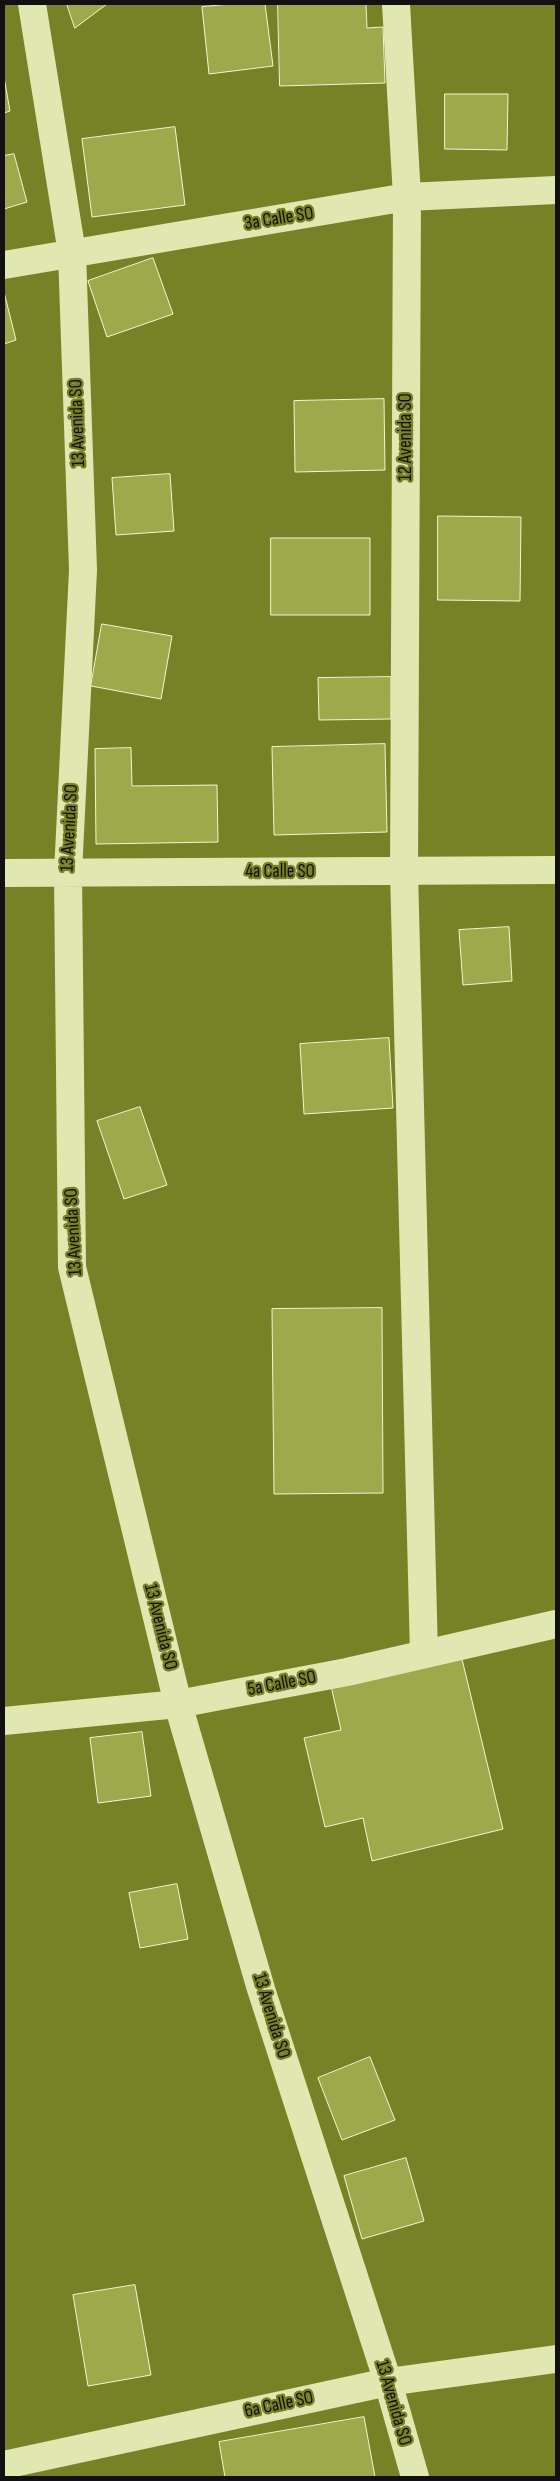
<!DOCTYPE html>
<html>
<head>
<meta charset="utf-8">
<style>
	body { margin:0 }
	#map { position:relative; width:560px; height:2481px; overflow:hidden; background:#778227; font-family:"Sofia Sans Condensed",sans-serif }
	canvas { display:block }
	.frame { position:absolute; inset:0; border:5px solid #111; pointer-events:none }
</style>
</head>
<body>
<div id="map">
<canvas width="560" height="2481"></canvas>
<div class="frame"></div>
</div>
<script>
const context = document.querySelector('canvas').getContext('2d');
context.lineJoin = 'round';
function fillPath(path, color) {
  context.fillStyle = color;
  context.fill(path, 'evenodd');
}
function stroke(path, color, width, dash) {
  context.strokeStyle = color;
  context.lineWidth = width;
  context.lineCap = dash ? 'butt' : 'round';
  context.setLineDash(dash || []);
  context.stroke(path);
}
function write(font, color, halo, rows, align = 'center') {
  context.font = font + ' "Sofia Sans Condensed",sans-serif';
  context.lineWidth = 4.5;
  context.setLineDash([]);
  context.textBaseline = 'middle';
  context.strokeStyle = halo;
  context.fillStyle = color;
  for (const [text, x, y, turn = 0] of rows) {
    context.save();
    context.translate(x, y);
    context.rotate((+turn || 0) * Math.PI / 180);
    context.textAlign = isNaN(turn) ? turn : align;
    if (halo) context.strokeText(text, 0, 0);
    context.fillText(text, 0, 0);
    context.restore();
  }
}
const building = new Path2D(`
	M67 4H107L75 28Z
	M231 4H265L273 66 209 74 202 7Z
	M278 4H366L367 28 383 27 385 83 280 86Z
	M4 77 10 111 4 113Z
	M445 94H508L507 150 445 149Z
	M175 127 185 205 92 217 82 139Z
	M14 154 27 202 4 209V156Z
	M153 258 173 314 107 337 88 281Z
	M4 292 16 340 4 344Z
	M384 399 385 470 295 472 294 401Z
	M170 474 174 531 116 535 112 478Z
	M438 516 521 517 520 601 438 600Z
	M271 538H370V615H271Z
	M102 624 172 636 161 699 91 686Z
	M391 677V719L319 720 318 678Z
	M385 744 387 832 274 835 272 747Z
	M131 748 132 786 217 785 218 842 96 844 95 749Z
	M509 927 512 981 463 985 459 930Z
	M389 1038 393 1108 304 1114 300 1044Z
	M140 1107 167 1185 124 1199 97 1121Z
	M382 1308 383 1493 274 1494 272 1309Z
	M461 1655 503 1829 372 1861 363 1818 325 1827 304 1738 341 1730 331 1686Z
	M142 1732 151 1796 98 1803 90 1738Z
	M177 1884 188 1939 140 1948 129 1893Z
	M370 2057 395 2120 342 2140 318 2078Z
	M406 2158 424 2221 362 2239 344 2176Z
	M135 2285 151 2375 88 2386 73 2295Z
	M364 2417 375 2477H225L219 2442Z`);
fillPath(building, '#9ea94c');
stroke(building, '#f2f5d3', 1);
stroke(new Path2D(`
	M32 4 72 253 83 570 68 873 72 1267 178 1704 261 1989 388 2382 415 2477
	M396 4 407 197 404 871 424 1654
	M4 265 407 197 556 190
	M4 873 556 870
	M4 1721 178 1704 347 1672 556 1624
	M4 2465 388 2382 556 2359`), '#e0e7b0', 28);
write('19px', '#111', '#778227', [
	["3a Calle SO",279,219,-9],
	["13 Avenida SO",78,423,-92],
	["12 Avenida SO",406,437,-90],
	["13 Avenida SO",70,828,-87],
	["4a Calle SO",280,872],
	["13 Avenida SO",74,1232,-93],
	["13 Avenida SO",160,1627,76],
	["5a Calle SO",282,1684,-11],
	["13 Avenida SO",271,2016,73],
	["13 Avenida SO",393,2403,74],
	["6a Calle SO",279,2405,-12]
]);
</script>
</body>
</html>
